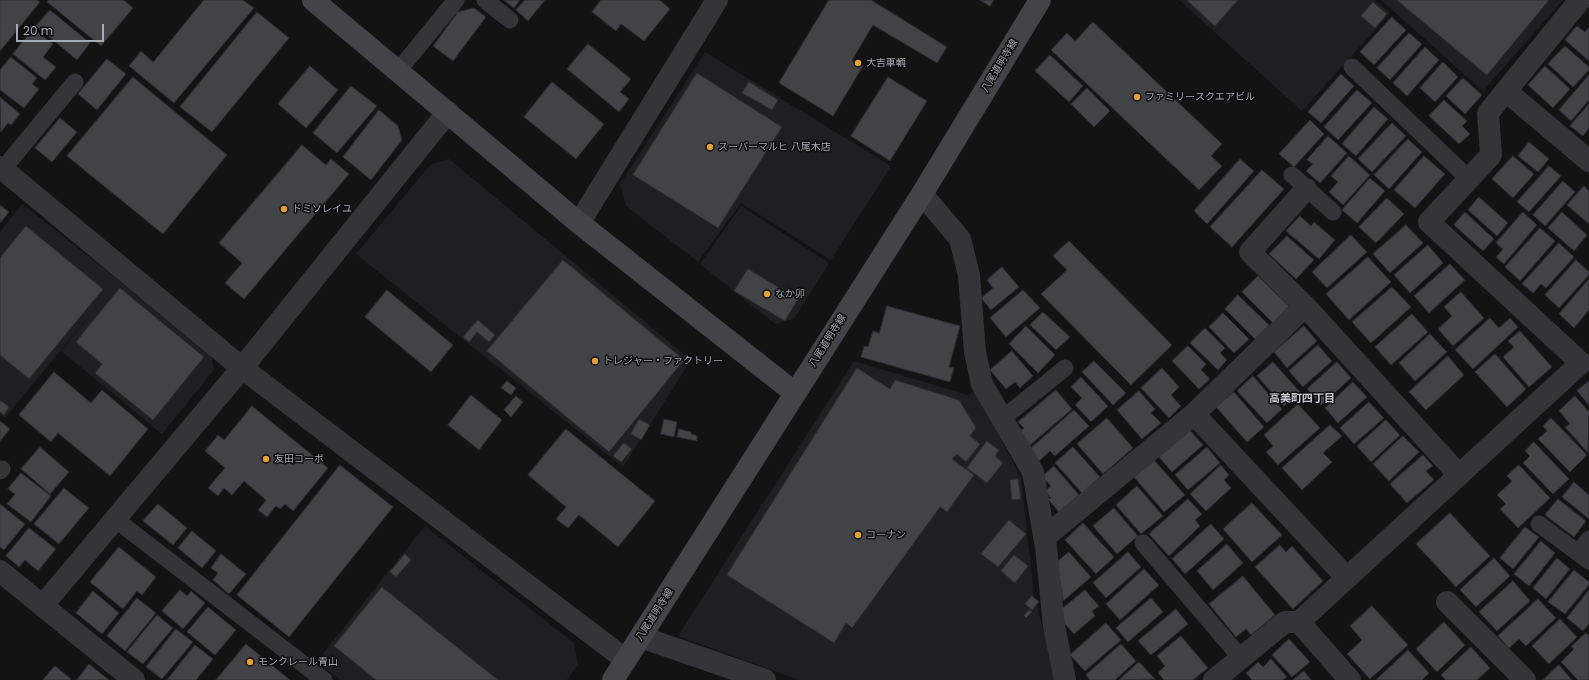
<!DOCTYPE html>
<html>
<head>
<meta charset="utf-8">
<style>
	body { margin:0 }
	#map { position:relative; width:1589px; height:680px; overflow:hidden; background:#131314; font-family:Poppins,sans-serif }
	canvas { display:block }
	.scale { position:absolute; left:16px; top:24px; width:88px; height:18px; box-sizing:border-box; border:2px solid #a5abb3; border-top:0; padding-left:5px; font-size:12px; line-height:14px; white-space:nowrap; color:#a5abb3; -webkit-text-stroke:3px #0e0e0f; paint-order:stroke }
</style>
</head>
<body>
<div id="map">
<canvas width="1589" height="680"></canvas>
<div class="scale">20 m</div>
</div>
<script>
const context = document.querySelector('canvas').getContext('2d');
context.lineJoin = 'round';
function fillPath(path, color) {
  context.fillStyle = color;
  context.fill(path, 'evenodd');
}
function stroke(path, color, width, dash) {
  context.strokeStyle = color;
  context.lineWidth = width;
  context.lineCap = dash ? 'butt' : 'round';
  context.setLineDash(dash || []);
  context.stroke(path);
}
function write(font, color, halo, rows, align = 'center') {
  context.font = font + ' Poppins,"Noto Sans JP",sans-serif';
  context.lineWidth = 3;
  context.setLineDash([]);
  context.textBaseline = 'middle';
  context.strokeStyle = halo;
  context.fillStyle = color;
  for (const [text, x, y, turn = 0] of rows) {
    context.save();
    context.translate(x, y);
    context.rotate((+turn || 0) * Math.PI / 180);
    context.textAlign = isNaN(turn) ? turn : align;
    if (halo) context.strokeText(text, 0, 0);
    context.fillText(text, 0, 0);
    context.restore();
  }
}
fillPath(new Path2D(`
	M1179 0H1375L1390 13 1302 111Z
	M1381 0H1563L1483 91Z
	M705 52 891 166 831 260 741 203 698 262 626 206 620 184Z
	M449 159 691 360 623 467 356 254 431 164Z
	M22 204 210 352 214 370 162 434 61 351 94 310 5 418 0 415V232Z
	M741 206 829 263 794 319 775 324 700 264Z
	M854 361 968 395 975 389 1021 478 1034 595 1057 680H799L678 636Z
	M425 526 574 643 578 664 567 680H341L316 662Z`), '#1f1f21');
const building = new Path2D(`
	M0 0H37L40 2 0 51Z
	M49 0H124L133 8 101 46 47 2Z
	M204 0H243L254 8 174 103 129 66 141 51 153 62Z
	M504 0H520L514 8Z
	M525 0H545L528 21 516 10Z
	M601 0H660L670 9 644 41 621 24 616 31 592 12Z
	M829 0H871L947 47 937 63 873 25 852 60 863 66 833 116 779 83Z
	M980 0H994L990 6Z
	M1187 0H1238L1215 26Z
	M1397 0H1549L1487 75Z
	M1373 2 1387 14 1375 28 1361 16Z
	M474 8 486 17 453 61 433 46 458 12Z
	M50 10 90 43 77 60 36 26Z
	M257 12 289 38 212 132 180 107Z
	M1392 17 1406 30 1374 65 1360 52Z
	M1093 22 1222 144 1211 156 1222 166 1199 190 1051 50 1067 33 1075 41Z
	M1577 26 1585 32 1589 27V61L1565 40Z
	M33 29 53 44 43 57 56 67 45 80 13 54Z
	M1409 33 1422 44 1390 80 1377 68Z
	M588 44 631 79 620 92 629 99 619 112 567 69Z
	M1565 46 1589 67V70L1573 87 1548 64Z
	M1425 47 1439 60 1407 96 1393 83Z
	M1050 55 1083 86 1069 102 1035 71Z
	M11 57 37 78 32 84 39 89 24 108 0 90V70Z
	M107 59 126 74 97 110 78 94Z
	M1443 62 1458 77 1435 102 1420 88Z
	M310 66 338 90 306 128 278 104Z
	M1545 66 1570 89 1553 108 1528 85Z
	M697 73 782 127 718 228 633 175Z
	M1341 74 1354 86 1321 123 1308 112Z
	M1589 75V100L1571 121 1559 110Z
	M133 77 227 155 163 234 67 156Z
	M888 77 927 101 890 161 851 136Z
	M1463 78 1482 95 1465 114 1446 96Z
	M552 82 604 124 576 159 524 117Z
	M749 82 778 100 772 110 742 93Z
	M351 86 377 106 337 153 313 133Z
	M1087 88 1110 111 1094 127 1071 104Z
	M1357 90 1372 103 1338 140 1324 127Z
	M0 97 20 114 11 125 8 123 1 132Z
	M1444 100 1467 121 1462 126 1470 134 1459 144 1429 116Z
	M1589 104V128L1583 136 1570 126Z
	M1374 107 1388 119 1356 156 1342 144Z
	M379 110 398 126 402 140 371 180 343 157Z
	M60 118 77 132 52 162 35 148Z
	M1310 120 1324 134 1294 167 1279 154Z
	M1392 123 1406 136 1372 172 1358 159Z
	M1328 136 1347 153 1320 183 1306 171 1313 164 1307 160Z
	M1408 139 1422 152 1389 189 1374 175Z
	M1529 142 1549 159 1538 172 1518 156Z
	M302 145 326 165 331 159 349 174 244 299 225 283 242 263 219 243Z
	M1349 156 1370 175 1343 205 1329 192 1338 182 1331 176Z
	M1424 156 1445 174 1415 208 1394 190Z
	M1513 156 1534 174 1513 198 1492 179Z
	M1240 159 1254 171 1207 224 1194 211Z
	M1549 166 1561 176 1529 212 1517 202Z
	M1262 170 1284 189 1232 247 1210 227Z
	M1370 178 1385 191 1357 223 1342 210Z
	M1563 181 1575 192 1545 226 1533 215Z
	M1584 186 1589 191V224L1567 205Z
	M1479 197 1508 223 1497 236 1468 210Z
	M1387 198 1404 214 1376 243 1359 227Z
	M0 205 9 212 0 223Z
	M1465 212 1494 239 1483 251 1454 225Z
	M1523 212 1537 225 1504 264 1496 257 1503 249 1496 243Z
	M1562 212 1587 235 1574 251 1548 228Z
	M1300 216 1311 226 1314 222 1335 240 1319 259 1286 231Z
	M1406 225 1423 243 1390 273 1373 254Z
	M26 226 103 289 29 379 0 355V258Z
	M1540 228 1555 241 1520 281 1505 267Z
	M1351 235 1367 252 1327 288 1312 272Z
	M1287 236 1314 260 1296 279 1269 254Z
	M1069 241 1172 345 1131 385 1041 294 1067 270 1053 256Z
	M1559 243 1574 257 1546 288 1541 284 1533 293 1522 284Z
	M1428 245 1443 263 1410 293 1394 275Z
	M1368 257 1391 282 1349 320 1326 294Z
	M563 260 684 360 609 452 487 351Z
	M1576 260 1589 272V275L1559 308 1545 295Z
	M1450 264 1465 280 1429 313 1414 296Z
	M1002 267 1019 287 991 310 981 298 993 288 987 280Z
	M748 269 798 299 785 321 734 291Z
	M1258 276 1289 306 1273 323 1242 292Z
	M1589 279V310L1574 328 1559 314Z
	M1392 287 1411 307 1371 343 1352 322Z
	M120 288 204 357 153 420 95 373 102 364 76 342Z
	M387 290 453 345 431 372 365 317Z
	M1023 290 1040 308 1006 337 990 318Z
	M1461 292 1484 318 1453 346 1438 329 1452 316 1444 307Z
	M1238 295 1269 325 1255 339 1225 309Z
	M887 306 960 326 949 367 954 368 950 382 861 357 864 346 868 347 873 331 879 333Z
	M1043 312 1070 337 1056 350 1030 325Z
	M1223 313 1249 339 1234 353 1209 327Z
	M1412 314 1428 332 1391 365 1375 347Z
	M1490 318 1499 328 1510 318 1518 327 1473 369 1455 350Z
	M478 320 495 335 489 342 477 332 469 342 463 337Z
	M1026 326 1055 355 1038 373 1009 344Z
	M1304 326 1317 341 1287 368 1274 352Z
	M1205 328 1225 348 1220 353 1227 360 1218 370 1190 343Z
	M1520 331 1552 367 1529 387 1503 357 1514 347 1508 341Z
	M1430 334 1447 352 1415 381 1399 363Z
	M1318 345 1332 361 1303 387 1289 371Z
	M1188 346 1206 364 1201 370 1210 379 1199 389 1172 361Z
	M1012 351 1033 376 1020 388 1015 382 1006 389 990 370Z
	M1495 354 1526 389 1507 407 1475 372Z
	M1448 356 1464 375 1426 410 1409 392Z
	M1094 361 1126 393 1113 405 1082 372Z
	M1273 362 1300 392 1284 406 1257 376Z
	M1337 362 1351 378 1321 405 1307 389Z
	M857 368 890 389 895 380 959 400 976 428 970 436 980 444 966 462 957 454 952 459 974 475 947 512 940 507 852 628 846 623 834 643 727 575Z
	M1162 368 1179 387 1171 395 1181 406 1169 418 1141 388Z
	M54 372 91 403 102 390 148 429 110 476 58 433 51 442 19 415Z
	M1253 376 1282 409 1267 423 1237 391Z
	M1081 377 1108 406 1091 422 1075 405 1082 398 1071 387Z
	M507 381 516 388 511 395 501 388Z
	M1589 381V405L1577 391Z
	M1353 382 1367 397 1338 423 1325 408Z
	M1056 390 1072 409 1029 446 1018 433 1024 428 1018 422Z
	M1139 391 1155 409 1151 413 1161 423 1142 439 1117 410Z
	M1234 392 1264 427 1247 442 1216 407Z
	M471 395 502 420 479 450 448 425Z
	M516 396 523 402 511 417 504 410Z
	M1575 396 1589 412 1588 453 1565 427 1570 424 1559 411Z
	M0 400 9 407 4 415 0 412Z
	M1369 402 1384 418 1354 444 1340 428Z
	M1298 404 1320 428 1278 465 1266 452 1273 446 1264 435Z
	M252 406 328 468 293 511 285 504 280 509 276 506 267 517 258 510 266 500 244 481 232 495 224 488 218 496 208 488 225 468 205 451 218 435 224 440Z
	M1074 410 1089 426 1055 456 1050 451 1039 461 1029 450Z
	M1107 418 1133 448 1103 474 1077 444Z
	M1551 418 1587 455 1570 472 1538 439 1547 431 1543 426Z
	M639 419 650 425 641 440 631 434Z
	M664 419 677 422 674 437 661 434Z
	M1386 420 1400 435 1371 462 1357 446Z
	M0 421 10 429 0 441Z
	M1330 425 1342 436 1323 453 1332 462 1302 490 1282 468Z
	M566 429 655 501 618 547 579 515 568 528 556 519 566 507 528 475Z
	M679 429 691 432V434L697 436V441L677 437Z
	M1190 430 1203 445 1172 472 1158 456Z
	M1403 436 1419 452 1389 481 1373 464Z
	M987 441 999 450 995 456 1003 463 987 483 967 468Z
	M1534 442 1569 479 1553 494 1523 463 1530 456 1525 451Z
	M624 443 632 449 621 462 613 456Z
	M40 447 69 472 50 494 21 469Z
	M1073 447 1100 477 1082 493 1055 463Z
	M1207 447 1220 463 1188 490 1175 475Z
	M1423 455 1433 466 1426 471 1434 480 1407 503 1390 484Z
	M1154 460 1185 495 1164 512 1134 477Z
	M340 465 393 507 289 637 237 595Z
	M1221 465 1229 475 1224 480 1231 488 1206 511 1190 494Z
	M1519 465 1550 498 1518 528 1500 509 1506 504 1497 495 1512 481 1507 476Z
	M1054 466 1079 495 1059 512 1048 499 1051 498 1045 491 1051 486 1042 477Z
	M21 473 51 496 31 522 7 504 15 494 8 489Z
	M1018 479 1021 499 1012 500 1010 480Z
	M1574 482 1589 495V519L1562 497Z
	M1137 486 1163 516 1141 534 1116 505Z
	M64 488 89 508 59 544 34 524Z
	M1188 499 1202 514 1195 520 1200 526 1169 556 1149 534Z
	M1558 499 1586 521 1574 537 1545 515Z
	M1252 503 1282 535 1252 562 1223 529Z
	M0 504 25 524 4 550 0 547Z
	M158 504 187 528 173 545 143 521Z
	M1114 508 1138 536 1117 554 1093 526Z
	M1450 513 1490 556 1456 587 1416 544Z
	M1009 520 1026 534 998 567 981 554Z
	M1083 523 1114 557 1096 574 1065 540Z
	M1211 524 1224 539 1185 574 1172 559Z
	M1525 527 1539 537 1513 569 1500 558Z
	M29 528 56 549 38 571 25 560 19 567 6 556Z
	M192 531 216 551 202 568 178 548Z
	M1541 541 1555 553 1529 586 1514 574Z
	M1227 544 1243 563 1213 590 1197 571Z
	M1280 545 1286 552 1292 546 1323 581 1293 609 1255 567Z
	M119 547 156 577 142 595 137 591 123 609 90 582Z
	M1069 552 1091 577 1063 601 1057 562Z
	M1128 552 1141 567 1106 598 1093 583Z
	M221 554 246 574 229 594 213 580 218 573 211 568Z
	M405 554 411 560 396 577 390 572Z
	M1014 555 1028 566 1015 583 1001 571Z
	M1494 558 1510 576 1476 607 1460 590Z
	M1557 558 1570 569 1546 599 1533 588Z
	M1144 569 1159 585 1120 620 1106 604Z
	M1574 570 1589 582V585L1565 614 1548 602Z
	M1243 576 1275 615 1251 635 1246 629 1236 637 1209 604Z
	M1513 581 1530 601 1497 631 1479 612Z
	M382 587 498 680H376L334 646Z
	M180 590 187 596 191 591 205 603 183 629 162 611Z
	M1085 590 1099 606 1092 611 1095 616 1074 634 1056 614Z
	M1589 590V624L1583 631 1567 618Z
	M93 591 119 613 102 634 76 613Z
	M1032 596 1039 602 1032 610 1025 604Z
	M137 598 156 613 125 651 107 636Z
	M1151 598 1163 612 1128 642 1116 628Z
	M1538 599 1556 618 1526 646 1519 639 1509 648 1498 636Z
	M1372 606 1408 645 1370 679 1347 654 1362 640 1350 626Z
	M208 607 236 630 215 655 187 632Z
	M1176 609 1188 624 1151 655 1138 641Z
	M1029 610 1032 612 1026 618 1024 616Z
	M157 615 173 628 143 664 127 652Z
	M1560 619 1577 637 1549 664 1532 646Z
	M1444 622 1465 645 1437 672 1416 649Z
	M1106 623 1121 640 1085 671 1070 655Z
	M176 629 193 642 162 679 146 667Z
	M1586 633 1589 635V680H1578L1561 662 1574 649 1571 647Z
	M1181 636 1208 668 1193 680H1164L1158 673 1165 666 1157 656Z
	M1289 639 1310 662 1292 677 1272 655Z
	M246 644 290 680H216Z
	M1121 644 1136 661 1115 680H1090L1086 675Z
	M195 645 213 659 196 680H167Z
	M1471 647 1490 668 1477 680H1446L1441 675Z
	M1408 650 1429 673 1422 680H1376Z
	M1271 659 1287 677 1283 680H1252L1246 673 1258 662 1263 667Z
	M1139 662 1155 679 1119 680Z
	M89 664 109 680H77Z
	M1559 665 1572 680H1543Z
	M55 666 71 679 70 680H43Z
	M1304 671 1311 680H1293Z`);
fillPath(building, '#424347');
stroke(building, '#2d2d30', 1);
stroke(new Path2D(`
	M485 0 510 20
	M1352 67 1469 179
	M398 71 456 0
	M3 169 75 82
	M1292 175 1333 212
	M1002 419 1065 368
	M0 471 2 469
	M115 519 324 680
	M1539 524 1589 561
	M1143 543 1241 658
	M1578 553 1589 539`), '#343539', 17);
stroke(new Path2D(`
	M1506 91 1589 161
	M0 167 242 368 626 660
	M1306 189 1250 252 1305 306 1459 475
	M922 194 960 239 969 275 975 352 982 384 1033 472 1046 547 1054 626 1065 680
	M579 223 717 0
	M1194 414 1347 578
	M1045 537 1194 414 1305 306
	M0 571 134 680
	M1447 602 1525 680
	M43 605 242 368 448 112
	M1299 622 1350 680
	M641 637 765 680
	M1214 680 1285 622H1299L1581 363 1429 222 1491 155 1488 113 1580 0`), '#343539', 22);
stroke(new Path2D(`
	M313 0 579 223 795 393
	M613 680 922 194 1040 0`), '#424449', 22);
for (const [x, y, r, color] of [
	[858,63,4,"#e49f3b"],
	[1137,97,4,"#e49f3b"],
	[710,147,4,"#e49f3b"],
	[284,209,4,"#e49f3b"],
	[767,294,4,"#e49f3b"],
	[595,361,4,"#e49f3b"],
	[266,459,4,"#e49f3b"],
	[858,535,4,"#e49f3b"],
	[250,662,4,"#e49f3b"]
]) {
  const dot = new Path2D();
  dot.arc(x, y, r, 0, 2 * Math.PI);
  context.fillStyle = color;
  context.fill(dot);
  stroke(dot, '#0e0e0f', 1.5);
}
write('10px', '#a5abb3', '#0e0e0f', [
	["大吉車輌",866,63],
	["ファミリースクエアビル",1145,97],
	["スーパーマルヒ 八尾木店",718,147],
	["ドミソレイユ",292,209],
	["なか卯",775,294],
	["トレジャー・ファクトリー",603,361],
	["友田コーポ",274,459],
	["コーナン",866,535],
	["モンクレール青山",258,662]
], 'left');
write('10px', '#a5abb3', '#0e0e0f', [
	["八尾道明寺線",1000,66,-59],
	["八尾道明寺線",828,341,-58],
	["八尾道明寺線",655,615,-57]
]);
write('bold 11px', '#c6c9d0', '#0e0e0f', [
	["高美町四丁目",1302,399]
]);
</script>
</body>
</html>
